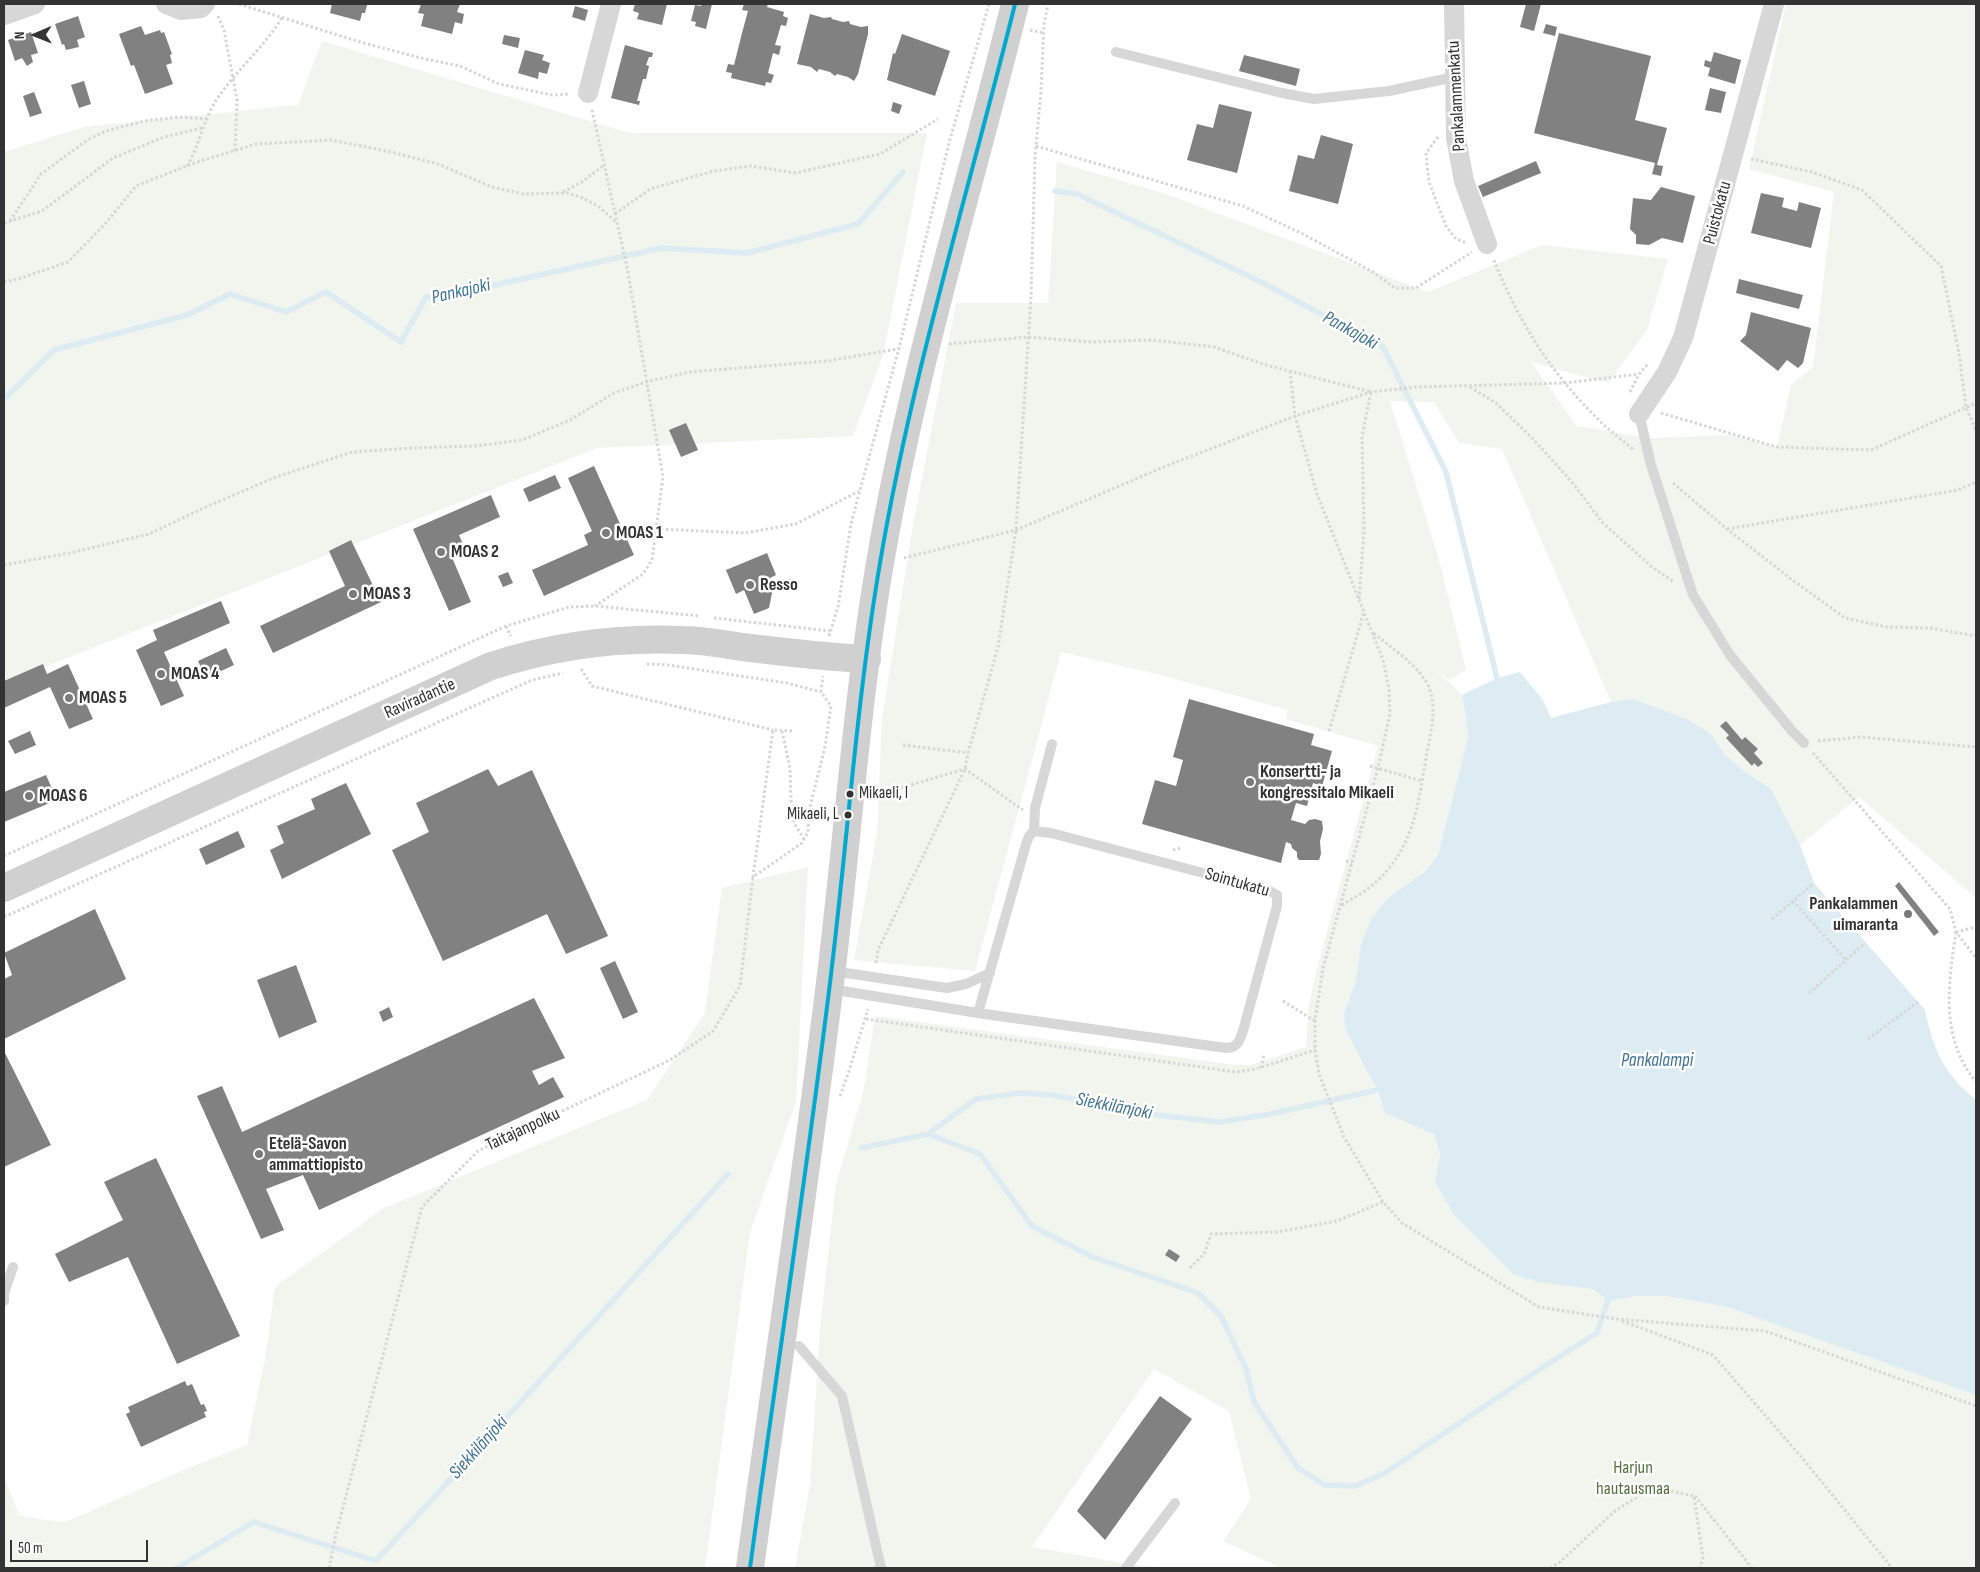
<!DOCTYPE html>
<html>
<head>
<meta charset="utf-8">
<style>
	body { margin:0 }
	#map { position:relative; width:1980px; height:1572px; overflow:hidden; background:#fff; font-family:"Sofia Sans Condensed",sans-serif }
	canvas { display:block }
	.frame { position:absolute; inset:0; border:5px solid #333; pointer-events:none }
	.north { position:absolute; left:10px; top:10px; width:50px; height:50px; -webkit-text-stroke:4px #fff; paint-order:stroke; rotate:269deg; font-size:14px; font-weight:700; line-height:20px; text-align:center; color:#333 }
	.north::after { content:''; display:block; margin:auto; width:18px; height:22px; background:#333; clip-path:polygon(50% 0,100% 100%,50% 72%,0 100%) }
	.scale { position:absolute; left:10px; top:1540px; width:138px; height:22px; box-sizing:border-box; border:2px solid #333; border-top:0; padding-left:6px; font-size:15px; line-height:18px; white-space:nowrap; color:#333; -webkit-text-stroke:4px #fff; paint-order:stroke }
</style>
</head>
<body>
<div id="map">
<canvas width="1980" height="1572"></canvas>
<div class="frame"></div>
<div class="north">N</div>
<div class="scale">50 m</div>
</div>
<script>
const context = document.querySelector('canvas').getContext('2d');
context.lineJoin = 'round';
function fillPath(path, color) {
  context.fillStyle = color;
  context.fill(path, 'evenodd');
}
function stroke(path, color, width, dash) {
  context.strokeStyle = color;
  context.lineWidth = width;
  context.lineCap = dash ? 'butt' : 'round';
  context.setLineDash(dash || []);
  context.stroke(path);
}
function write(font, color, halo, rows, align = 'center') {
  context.font = font + ' "Sofia Sans Condensed",sans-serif';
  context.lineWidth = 5;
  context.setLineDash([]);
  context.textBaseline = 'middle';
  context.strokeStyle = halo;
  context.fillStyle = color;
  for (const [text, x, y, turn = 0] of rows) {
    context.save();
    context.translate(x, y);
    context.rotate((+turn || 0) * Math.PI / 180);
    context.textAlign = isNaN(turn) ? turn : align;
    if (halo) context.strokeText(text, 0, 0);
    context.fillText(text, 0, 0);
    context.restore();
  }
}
fillPath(new Path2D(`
	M1786 4H1976L1975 144 1976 145V898L1859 797 1800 845 1771 789 1748 774 1726 756 1710 733 1687 719 1633 699 1611 702 1502 449 1459 443 1434 402 1390 401 1440 563 1466 670 1449 680 1433 667 1462 695 1466 716 1468 738 1438 855 1418 877 1388 898 1361 945 1356 980 1344 1014 1385 1113 1434 1134 1440 1153 1435 1182 1454 1215 1513 1274 1537 1282 1593 1289 1608 1301 1636 1296H1665L1724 1306 1976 1395V1568H1281L1223 1541 1251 1499 1229 1411 1154 1369 1032 1547 1134 1565 1177 1568H795L810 1485 820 1328 836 1184 864 1089 875 1016 1236 1065H1251L1306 1047 1309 1004 1317 968 1378 746 1286 719 1288 710 1157 674 1061 652 975 971 854 960 877 834 882 719 912 531 956 303H1048L1057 162 1163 193 1428 292 1542 245 1668 259 1647 330 1608 383 1531 362 1577 426 1651 438 1730 435 1777 447 1791 385 1813 367 1834 192 1749 169Z
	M322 41 630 133H927L883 355 853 436 597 448 4 683V152L84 127 298 105Z
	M808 867 796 1102 750 1232 705 1568H4V1477L19 1515 44 1520 66 1522 181 1471 247 1445 265 1359 275 1287 384 1208 647 1100 705 1013 722 888Z`), '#f1f5ed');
fillPath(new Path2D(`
	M1520 672 1543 700 1551 718 1611 702 1633 699 1687 719 1710 733 1726 756 1748 774 1771 789 1800 845 1814 883 1925 1010C1933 1049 1944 1074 1976 1100V1395L1724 1306 1665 1296H1636L1608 1301 1593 1289 1537 1282 1513 1274 1454 1215 1435 1182 1440 1153 1434 1134 1385 1113 1377 1090 1346 1030 1344 1014 1356 980 1361 945 1371 919 1388 898 1423 873 1438 855 1468 738 1466 716 1462 695 1497 678Z`), '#ddebf3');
stroke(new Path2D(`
	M1055 191 1077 194 1261 282 1383 347 1446 472 1497 678
	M4 399 54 350 187 315 230 294 286 312 326 292 401 342 426 297 445 296 661 248 747 253 858 224 903 172
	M928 1134 980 1154 1032 1226 1093 1257 1198 1293 1221 1316 1246 1369 1254 1402 1298 1468 1325 1485 1355 1486 1385 1473 1543 1367 1597 1333 1608 1301
	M861 1148 928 1134 976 1099 1019 1093 1053 1095 1157 1115 1220 1122 1271 1114 1377 1090
	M177 1568 254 1522 376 1561 728 1174`), '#ddebf3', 5.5);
fillPath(new Path2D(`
	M332 4H365L367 5 365 13H362L360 21 330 13Z
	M421 4H460L457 12 464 14 462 24 455 22 452 34 421 26 424 14 418 13Z
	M635 4H667L662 25 637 19 639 13 633 11Z
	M701 4H712L706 29 695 26 696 22 691 21 695 5 701 6Z
	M744 4H768L767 7 784 12 783 16 788 18 786 26 781 25 775 45 781 46 779 55 773 53 768 73 774 75 771 83 766 82 765 86 731 78 732 73 726 72 728 64 734 65 742 33 748 11 742 10Z
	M1526 4H1541L1534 31 1520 27Z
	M575 6 588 10 585 21 572 17Z
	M810 14 824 18 831 17 832 19 843 22 849 21 850 24 861 27 868 26V34L858 74 854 81 848 77 837 74 835 76 830 72 819 69 817 72 811 67 797 64Z
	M78 16 85 37 77 40 79 47 66 50 64 44 62 45 55 24Z
	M1546 24 1557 27 1555 36 1543 33Z
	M141 26 145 35 160 30 161 33 164 32 172 54 170 55 172 63 166 65 173 84 145 94 134 65 131 66 119 34Z
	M31 32 38 53 31 55 33 62 27 66 22 58 15 61 8 40Z
	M1559 33 1651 56 1635 120 1667 128 1657 165 1663 166 1661 176 1652 174 1655 163 1534 133Z
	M902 34 950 51 935 96 887 80 893 53 895 54Z
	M504 35 520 38 518 48 502 44Z
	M625 45 653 53 652 57H649L646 65 649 66 646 79H643L637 101H640L639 105 611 98Z
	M525 50 544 55 542 60 550 63 547 74 539 72 538 79 518 73Z
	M1714 52 1741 60 1735 84 1708 76 1710 68 1704 66 1705 60 1711 62Z
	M1244 55 1300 69 1296 86 1239 71Z
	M84 81 91 104 79 108 71 85Z
	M1710 88 1726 92 1721 113 1705 110Z
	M34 92 42 113 30 117 23 96Z
	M893 102 902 105 899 114 891 111Z
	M1219 104 1252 112 1237 173 1187 160 1197 124 1213 128Z
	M1321 135 1353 144 1338 204 1289 191 1298 155 1314 159Z
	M1536 161 1541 173 1483 197 1478 186Z
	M1661 187 1695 196 1683 243 1662 238 1649 245 1636 244V235L1630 229 1633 198 1651 200Z
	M1761 193 1784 198 1782 207 1797 211 1799 202 1821 208 1811 248 1751 233Z
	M1739 279 1803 295 1799 309 1736 293Z
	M1751 312 1811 328 1803 363 1798 368 1787 360 1778 371 1740 341 1746 335Z
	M686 423 698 450 681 457 669 430Z
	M594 466 634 555 544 596 532 570 588 545 584 535 592 531 568 478Z
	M555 475 561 488 529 502 523 489Z
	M491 495 500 517 459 535 465 549 451 555 471 602 449 611 413 529Z
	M351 540 381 602 273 653 260 626 345 586 329 551Z
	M767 553 776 575 766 580 772 593 769 608 754 614 744 590 736 594 726 570Z
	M508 572 513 583 503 587 498 576Z
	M221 601 230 623 164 652 184 696 161 706 136 650 157 640 153 630Z
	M226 648 234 665 206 678 198 661Z
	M43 664 47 674 68 664 93 719 69 729 50 687 4 708V681Z
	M1189 699 1314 734 1311 745 1332 751 1322 786 1313 783 1307 806 1296 803 1291 820 1305 824 1309 820 1315 819 1322 821 1323 829 1320 841 1321 854 1319 860H1299L1297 857V852L1292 848 1291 844 1286 842 1281 863 1142 824 1155 780 1176 786 1183 760 1173 757Z
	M1726 721 1742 740 1745 737 1758 749 1754 753 1763 763 1758 767 1754 763 1752 766 1726 738 1729 735 1720 726Z
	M30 731 36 745 15 754 8 741Z
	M488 769 498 786 532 770 608 936 566 954 547 914 443 961 392 850 429 832 416 803Z
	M46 775 57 800 4 822V792Z
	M346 783 371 834 282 879 270 850 284 843 277 826 315 809 311 799Z
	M238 831 245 847 206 865 199 849Z
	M1899 882 1939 932 1934 936 1895 886Z
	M95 909 126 979 4 1039V979L12 975 4 953Z
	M615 961 638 1012 623 1019 600 968Z
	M296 965 317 1022 279 1038 257 980Z
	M534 998 565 1058 532 1071 539 1085 553 1077 564 1097 319 1210 303 1175 266 1189 284 1230 261 1239 197 1096 222 1086 242 1132Z
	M389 1007 393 1017 383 1022 379 1012Z
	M4 1051 51 1145 4 1167Z
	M156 1158 240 1336 177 1364 128 1257 69 1282 55 1254 123 1220 104 1182Z
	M1169 1249 1180 1256 1176 1262 1165 1255Z
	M185 1381 187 1386 192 1384 201 1405 204 1404 207 1411 204 1412 206 1417 141 1447 126 1414 130 1412 128 1407Z
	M1160 1396 1192 1419 1105 1540 1077 1511Z`), '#818181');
stroke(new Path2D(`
	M239 4 360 42 425 59 460 66 499 84 552 95 570 94
	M218 16 224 30 237 100 235 151
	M1030 30 1044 33
	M592 110 627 267 663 477 652 560 643 574 595 606
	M1438 137 1426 153 1429 182 1446 226 1456 239 1467 243
	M1036 146 1243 206 1303 234 1373 272 1395 288H1416L1472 252
	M1751 159 1812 172 1862 190 1941 266 1959 353 1966 407 1976 431
	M187 166C199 146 203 122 215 102 235 71 264 48 283 16
	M563 192 582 182 604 165
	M615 214 650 189 714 171 751 166 795 173 880 154 938 119
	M10 221 41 174 89 139 106 131 144 121 180 117 207 119
	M4 223 42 211 113 158 164 137 202 128
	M1494 260C1517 319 1551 373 1596 417 1607 429 1621 439 1634 450
	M4 282 18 279 68 262 105 224 136 186 194 163 256 144 331 140 391 152 438 164 492 187 523 194 568 193 583 198 598 206 616 222
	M949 344 1028 337 1090 342 1152 340 1214 347 1266 365 1371 392 1362 436 1364 530 1359 599
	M1290 371 1295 416 1317 494 1383 660 1389 689 1390 714 1378 768 1323 968 1315 1021V1050L1319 1074 1344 1137 1383 1202 1402 1223 1539 1307 1616 1319 1765 1331 1976 1406
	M1470 387 1496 403 1533 439 1571 481 1603 523 1652 567 1674 582
	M1630 392 1639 374 1648 364
	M1661 413 1777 447 1871 450 1976 403
	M1673 483 1727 529 1791 579 1845 618 1887 627 1930 628 1976 636
	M656 529 745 533 796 524 859 491
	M1727 529 1958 490 1976 482
	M904 558 1016 530 1166 466 1295 416 1371 392 1417 387 1565 383 1639 374
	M4 565 70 553 149 534 208 506 276 477 352 452 412 448 476 446 522 440 570 420 614 393 646 382 689 372 827 361 903 348
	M714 618 830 631
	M506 626 511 636
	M829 636 838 607 851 524 860 490 899 348 949 143 989 4
	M647 664 668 665 787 683 821 692
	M581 669 592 686 773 730
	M782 731 790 768 791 801 794 823 804 839
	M792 731 773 730 753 877 802 843 808 832 809 811 825 747 831 706 821 692 823 676
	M1329 731 1364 612
	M1818 741 1861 737 1976 747
	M903 745 968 753
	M1813 753 1950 909 1956 932 1976 958
	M1370 766 1422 781
	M873 796 965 769 1023 810
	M1173 850 1181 848
	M4 856 506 626 569 607 595 606 700 616
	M1346 861 1352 863
	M1793 901 1846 960
	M1342 905C1353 898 1367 891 1376 882 1414 847 1418 805 1426 758 1430 736 1437 712 1430 690 1422 667 1390 647 1372 632
	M4 917 532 680 563 673
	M1772 919 1814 883
	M1956 932C1948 985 1940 1038 1976 1082
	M1956 932 1976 927
	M876 963 878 950 965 769 968 753 998 647 1016 530 1031 297 1035 157 1041 91 1044 24 1048 4
	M1809 993 1865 943
	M1283 1001 1315 1021
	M866 1019 1236 1072 1256 1069 1315 1050
	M1868 1039 1918 1002
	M1261 1068 1264 1055
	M840 1096 848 1074 868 1009
	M1190 1268 1204 1254 1211 1234 1277 1232 1337 1221 1383 1202
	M1622 1321 1713 1355 1803 1459 1892 1568
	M1695 1496 1752 1568
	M329 1568 336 1534 422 1207 478 1151 670 1060 713 1031 740 986 753 877
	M1550 1568 1560 1562 1615 1511 1653 1487 1694 1496 1703 1558 1700 1568`), '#d6d6d6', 3, [2.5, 2.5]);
stroke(new Path2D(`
	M1116 52 1282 93 1314 99 1389 91 1454 77
	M1639 414 1651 465 1693 595 1730 655 1792 731 1804 743
	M1034 831 1035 808 1052 744
	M832 971 947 988 966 984 990 973
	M830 989 978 1013 1226 1048C1238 1047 1239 1042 1243 1031L1277 906V895L1268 890 1051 833 1034 831 1029 836 1026 844 978 1013
	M4 1301V1293L13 1267
	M799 1346 842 1396 881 1568
	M1126 1568 1175 1503`), '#d7d7d7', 10);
stroke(new Path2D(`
	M166 4 181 10 201 8 205 4
	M1454 4 1456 138 1464 181 1487 244
	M4 15 35 4
	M588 93 611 4
	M1639 414 1667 372 1683 338 1774 4`), '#d7d7d7', 20);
stroke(new Path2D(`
	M4 888 491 666C553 646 616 637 682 640 702 640 722 644 742 647 783 652 825 657 867 659
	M750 1568C776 1376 805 1184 829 991 847 848 856 704 880 563 912 373 969 190 1015 4`), '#d0d0d0', 28);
stroke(new Path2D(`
	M750 1568C776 1376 805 1184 829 991 847 848 856 704 880 563 912 373 969 190 1015 4`), '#00a9ce', 4);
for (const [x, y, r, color] of [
	[606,533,5,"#7a7a7a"],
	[441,552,5,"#7a7a7a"],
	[750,585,5,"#7a7a7a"],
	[353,594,5,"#7a7a7a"],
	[161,674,5,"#7a7a7a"],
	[69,698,5,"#7a7a7a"],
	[1250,782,5,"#7a7a7a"],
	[850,794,4.5,"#333"],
	[29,796,5,"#7a7a7a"],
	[848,815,4.5,"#333"],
	[1908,914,5,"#7a7a7a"],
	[259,1154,5,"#7a7a7a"]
]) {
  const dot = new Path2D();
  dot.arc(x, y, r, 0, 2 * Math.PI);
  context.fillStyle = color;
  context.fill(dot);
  stroke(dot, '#fff', 2);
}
write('17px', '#333', '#fff', [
	["Mikaeli, I",859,794],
	["Mikaeli, L",839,815,"right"]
], 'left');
write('18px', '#333', '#fff', [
	["Pankalammenkatu",1457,96,-93],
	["Puistokatu",1718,213,-75],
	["Raviradantie",420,699,-24],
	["Sointukatu",1237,883,16],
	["Taitajanpolku",523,1130,-25]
]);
write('bold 18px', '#333', '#fff', [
	["MOAS 1",616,533],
	["MOAS 2",451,552],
	["Resso",760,585],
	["MOAS 3",363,594],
	["MOAS 4",171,674],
	["MOAS 5",79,698],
	["Konsertti- ja",1260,772],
	["kongressitalo Mikaeli",1260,793],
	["MOAS 6",39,796],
	["Pankalammen",1898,904,"right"],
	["uimaranta",1898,925,"right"],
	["Etelä-Savon",269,1144],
	["ammattiopisto",269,1165]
], 'left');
write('18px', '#56703f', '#fff', [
	["Harjun",1633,1468],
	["hautausmaa",1633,1489]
]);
write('italic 19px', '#3f7597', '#fff', [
	["Pankajoki",461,292,-13],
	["Pankajoki",1350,331,29],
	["Pankalampi",1657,1061],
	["Siekkilänjoki",1114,1107,11],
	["Siekkilänjoki",479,1448,-48]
]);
</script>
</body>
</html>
